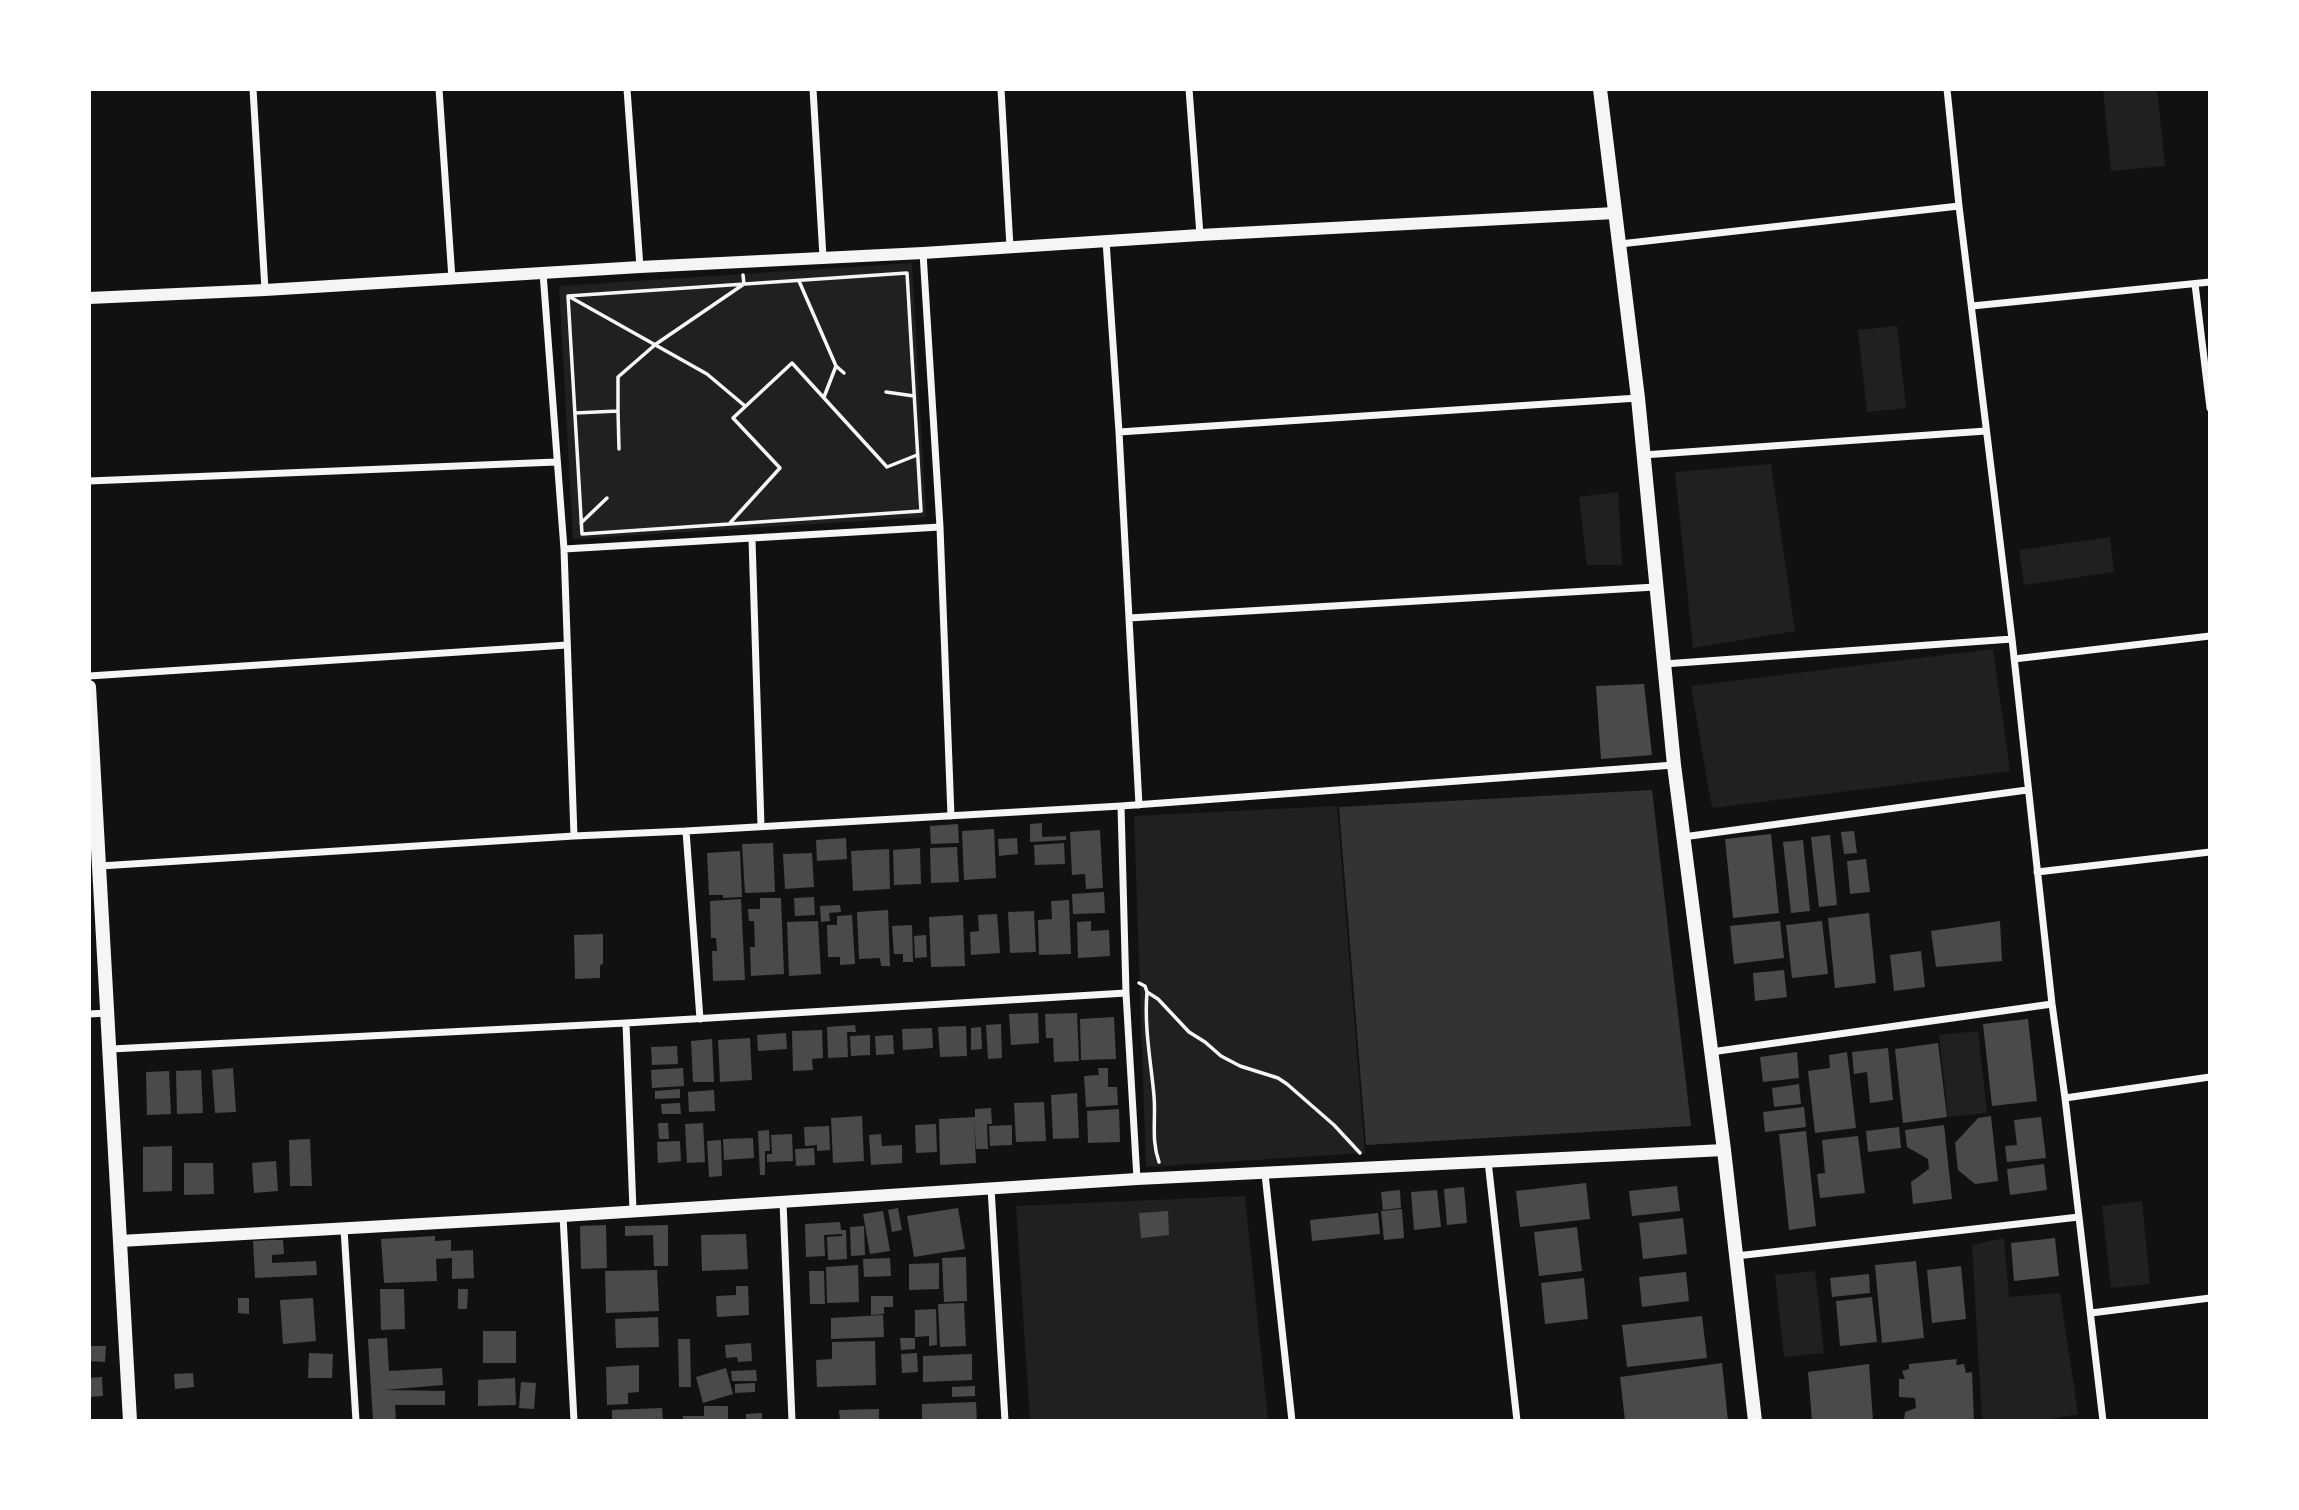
<!DOCTYPE html>
<html>
<head>
<meta charset="utf-8">
<style>
	body { margin:0 }
	#map { position:relative; width:2299px; height:1510px; overflow:hidden; background:#111; font-family:Ubuntu,sans-serif }
	canvas { display:block }
	.frame { position:absolute; inset:0; border:91px solid #fff; pointer-events:none }
</style>
</head>
<body>
<div id="map">
<canvas width="2299" height="1510"></canvas>
<div class="frame"></div>
</div>
<script>
const context = document.querySelector('canvas').getContext('2d');
context.lineJoin = 'round';
function fillPath(path, color) {
  context.fillStyle = color;
  context.fill(path, 'evenodd');
}
function stroke(path, color, width, dash) {
  context.strokeStyle = color;
  context.lineWidth = width;
  context.lineCap = dash ? 'butt' : 'round';
  context.setLineDash(dash || []);
  context.stroke(path);
}
fillPath(new Path2D(`
	M2103 89H2157L2165 166 2111 171Z
	M912 263 926 517 573 539 559 286Z
	M1897 326 1906 408 1867 412 1858 330Z
	M1771 464 1795 631 1693 648 1675 472Z
	M1618 492 1622 565H1587L1579 497Z
	M2110 537 2114 572 2024 585 2019 550Z
	M1993 649 2010 771 1712 808 1691 686Z
	M1337 806 1365 1153 1146 1167 1134 816Z
	M1978 1031 1987 1113 1948 1117 1939 1035Z
	M1245 1196 1268 1421H1030L1016 1206Z
	M2142 1201 2150 1284 2111 1288 2102 1206Z
	M2004 1238 2009 1297 2060 1293 2078 1414 2042 1421H1982L1972 1245Z
	M1815 1271 1824 1353 1784 1357 1775 1275Z`), '#202020');
fillPath(new Path2D(`
	M1652 790 1691 1126 1366 1145 1339 807Z`), '#333');
fillPath(new Path2D(`
	M1644 684 1652 755 1601 759 1596 686Z
	M1042 823V837L1066 836V840L1030 842V824Z
	M958 824 959 843 931 844 930 826Z
	M994 829 996 878 964 880 962 831Z
	M1100 830 1103 888 1086 889 1085 874 1072 875 1070 832Z
	M1854 831 1857 853 1844 854 1841 832Z
	M1771 834 1779 913 1733 918 1725 839Z
	M1830 835 1837 905 1819 907 1811 837Z
	M846 838 847 859 817 861 816 840Z
	M1017 838 1018 854 999 856 998 839Z
	M1803 840 1810 911 1791 913 1783 842Z
	M773 843 775 892 745 893 742 844Z
	M1064 843 1065 864 1035 865 1034 845Z
	M957 847 959 882 931 883 930 848Z
	M920 848 921 884 894 885 893 850Z
	M889 849 890 889 853 891 851 851Z
	M740 851 742 897 723 898V895H709L707 853Z
	M812 853 814 887 785 889 783 854Z
	M1866 859 1870 892 1850 894 1847 861Z
	M1104 892 1105 913 1073 914 1072 894Z
	M814 897 815 915 795 916 794 898Z
	M760 898H781L784 974 751 976 750 947H755L754 921H749L748 909H760Z
	M741 899 745 980 713 981 712 951H717L716 938H711L710 901Z
	M1069 900 1071 954 1039 955 1038 920 1052 919 1051 901Z
	M840 905 841 912 829 913 830 921 821 922 820 906Z
	M888 910 890 966H881L880 958 859 959 857 912Z
	M1034 911 1036 952 1010 953 1008 912Z
	M1869 913 1876 983 1835 988 1828 918Z
	M997 914 1000 953 971 955 970 932 979 931 978 915Z
	M852 915 855 964 840 965V957H828L827 925H837V916Z
	M963 915 965 966 931 967 929 917Z
	M818 921 821 974 789 976 787 922Z
	M1091 921V931L1109 930 1110 956 1078 958 1077 922Z
	M1780 921 1784 958 1734 964 1730 926Z
	M1822 921 1828 974 1792 978 1786 925Z
	M2000 921 2002 961 1936 967 1931 931Z
	M912 925 913 962H903V954H894L892 926Z
	M603 934V964L600 965V978L575 979 574 935Z
	M926 935 927 957 915 958 914 936Z
	M1921 951 1925 987 1894 991 1890 955Z
	M1784 970 1787 997 1755 1001 1753 973Z
	M1038 1013 1039 1043 1011 1045 1009 1014Z
	M1077 1013 1079 1061 1054 1062 1053 1038H1046L1045 1014Z
	M1114 1017 1116 1059 1081 1060 1080 1019Z
	M2028 1019 2037 1101 1992 1106 1983 1024Z
	M1001 1024 1002 1058 988 1059 986 1025Z
	M855 1025 856 1032H847L848 1057 828 1058 827 1027Z
	M966 1026 967 1056 940 1057 938 1027Z
	M981 1027 982 1049 971 1050V1028Z
	M932 1028 933 1048 903 1050 902 1029Z
	M822 1030 823 1058 812 1059 813 1070 793 1071 792 1031Z
	M786 1033 787 1049 758 1051 757 1035Z
	M870 1035V1055L851 1056 850 1036Z
	M893 1035 894 1054 876 1055 875 1036Z
	M750 1038 752 1080 720 1082 718 1040Z
	M712 1039 714 1082H693L691 1041Z
	M1938 1043 1947 1117 1903 1123 1895 1049Z
	M677 1046 678 1064 652 1065 651 1047Z
	M1888 1048 1893 1100 1870 1103 1867 1072 1854 1074 1852 1052Z
	M1797 1052 1799 1078 1763 1082 1760 1057Z
	M1847 1052 1856 1128 1815 1133 1808 1071 1830 1068 1829 1055Z
	M233 1068 236 1112 215 1113 212 1070Z
	M683 1068 684 1086 652 1088 651 1070Z
	M1098 1068H1108V1087H1117L1118 1105 1086 1107 1084 1076 1099 1075Z
	M201 1070 203 1113 177 1114 176 1071Z
	M169 1071 171 1114 147 1115 146 1072Z
	M1799 1084 1801 1104 1774 1107 1772 1088Z
	M680 1089V1098L655 1099V1091Z
	M714 1090 715 1111 689 1112 688 1092Z
	M1077 1093 1079 1138 1053 1139 1051 1095Z
	M1044 1102 1046 1141 1016 1142 1014 1103Z
	M680 1103 681 1114H662L661 1104Z
	M1804 1107 1806 1127 1765 1132 1763 1112Z
	M991 1108 992 1124H987L988 1149H976L974 1120 976 1163 940 1165 939 1119 975 1117V1109Z
	M1119 1109 1120 1142 1088 1143 1087 1111Z
	M862 1116 864 1161 833 1163 831 1118Z
	M1991 1116 1998 1181 1975 1184 1958 1170 1955 1143 1978 1118Z
	M2041 1117 2046 1158 2007 1162 2005 1146 2017 1145 2014 1120Z
	M658 1123H668L669 1139H659Z
	M703 1123 705 1162 687 1163 685 1124Z
	M936 1124 937 1152 916 1153 915 1125Z
	M1012 1125V1145L990 1146 989 1126Z
	M1944 1125 1952 1199 1913 1204 1911 1182 1929 1169 1928 1159 1907 1147 1905 1130Z
	M829 1126 830 1150 817 1151V1145L805 1146 804 1127Z
	M1899 1127 1901 1148 1868 1152 1866 1131Z
	M769 1130 770 1151H765V1175H760L758 1131Z
	M1806 1131 1816 1226 1789 1230 1779 1134Z
	M792 1134 793 1161 767 1162V1154H772L771 1135Z
	M881 1134 882 1146 902 1145V1163L871 1165 869 1135Z
	M1858 1136 1865 1193 1820 1198 1817 1174 1825 1173 1822 1140Z
	M753 1138 754 1158 724 1160 723 1139Z
	M310 1139 312 1186H290L289 1140Z
	M721 1140 722 1176 709 1177 707 1141Z
	M680 1141 681 1161 658 1163 657 1142Z
	M172 1146V1191L143 1192V1147Z
	M814 1148 815 1165 796 1166 795 1149Z
	M276 1161 278 1191 254 1193 252 1163Z
	M184 1163H213L214 1194 184 1195Z
	M2044 1164 2047 1190 2010 1195 2007 1169Z
	M1586 1183 1590 1219 1520 1227 1516 1191Z
	M1677 1186 1680 1211 1632 1216 1629 1191Z
	M1464 1187 1467 1223 1447 1225 1444 1189Z
	M1400 1190 1401 1208 1383 1210 1381 1192Z
	M1437 1190 1441 1227 1414 1230 1411 1192Z
	M898 1208 902 1230 892 1232 888 1210Z
	M958 1208 965 1249 914 1257 907 1216Z
	M1402 1209 1404 1238 1384 1240 1381 1211Z
	M883 1211 890 1251 870 1254 863 1214Z
	M1168 1211 1169 1235 1141 1238 1139 1213Z
	M1378 1213 1380 1234 1312 1241 1310 1220Z
	M1683 1218 1687 1254 1643 1259 1639 1223Z
	M840 1222 841 1230H846L847 1259 828 1260 827 1237 842 1236V1234L824 1235 825 1256 806 1257 805 1224Z
	M606 1225 607 1268 581 1269 580 1226Z
	M668 1225V1266H654L653 1235 625 1236V1226Z
	M864 1226 865 1255 851 1256 850 1227Z
	M1577 1227 1582 1271 1539 1276 1534 1232Z
	M746 1234 748 1269 702 1271 701 1235Z
	M435 1236V1241L451 1240V1251L473 1250 474 1278 452 1279V1258L436 1259 437 1281 384 1283 381 1239Z
	M2055 1238 2059 1276 2014 1281 2011 1243Z
	M271 1240H283L284 1254 272 1255V1263L316 1261 317 1275 255 1278 253 1241Z
	M966 1257 967 1301 944 1302 942 1258Z
	M890 1258 891 1276 864 1277 863 1259Z
	M1916 1261 1924 1338 1882 1343 1875 1265Z
	M939 1263V1289L909 1290V1264Z
	M858 1265 859 1302 827 1303 826 1267Z
	M1961 1266 1966 1319 1932 1323 1927 1270Z
	M657 1270 659 1311 606 1313 605 1271Z
	M809 1271H824L825 1304H810Z
	M1686 1272 1689 1301 1642 1307 1639 1277Z
	M1869 1274 1870 1293 1832 1297 1830 1278Z
	M1584 1278 1588 1319 1545 1324 1541 1283Z
	M736 1286H748L749 1315 717 1317 716 1296 736 1295Z
	M380 1289H404L405 1329 381 1330Z
	M458 1289H468L467 1309H458Z
	M871 1296H893V1307H884V1314L871 1315Z
	M1872 1297 1877 1342 1840 1346 1836 1301Z
	M238 1298H249V1314L238 1313Z
	M313 1298 316 1341 283 1344 280 1300Z
	M964 1303 966 1346 940 1347 938 1304Z
	M936 1309 937 1345 929 1346V1336L915 1337V1310Z
	M883 1315 884 1337 831 1339V1318Z
	M1702 1316 1707 1358 1627 1367 1622 1325Z
	M658 1317 659 1347 616 1348 615 1319Z
	M483 1331H516V1363H483Z
	M387 1338 389 1371 442 1368 443 1385 384 1390 445 1391V1405H395L396 1421H373L368 1339Z
	M900 1338H915V1349L901 1350Z
	M678 1339H690L691 1387H679Z
	M875 1341 876 1385 817 1387 816 1360 832 1359V1342Z
	M751 1343 752 1361 738 1362 737 1357 726 1358 725 1345Z
	M89 1346H106L105 1362 89 1361Z
	M309 1353 333 1354 332 1378H308Z
	M917 1353 918 1372 902 1373 901 1354Z
	M972 1354V1380L923 1382V1356Z
	M1957 1359 1956 1365 1964 1364 1966 1373 1972 1372 1974 1421H1904L1905 1412 1916 1408 1915 1398 1899 1397V1379H1905L1902 1371 1909 1369V1364Z
	M1722 1363 1728 1421H1625L1620 1377Z
	M1869 1364 1873 1421H1812L1808 1372Z
	M639 1365V1392L628 1393V1404L607 1405 606 1367Z
	M726 1368 733 1394 703 1403 696 1377Z
	M756 1370 757 1381H732L731 1371Z
	M193 1373 194 1387 175 1389 174 1374Z
	M102 1377 103 1396 89 1397V1378Z
	M515 1378 516 1405 478 1406V1380Z
	M521 1382 536 1383 534 1409 519 1408Z
	M755 1383V1392L735 1393V1384Z
	M975 1386V1396L952 1397V1387Z
	M976 1402 977 1421H922V1404Z
	M704 1406H728V1421H683V1416H704Z
	M662 1408 663 1421H612V1410Z
	M879 1409V1421H840L839 1410Z
	M762 1413V1421H746V1414Z`), '#4a4a4a');
stroke(new Path2D(`
	M907 273 921 511 582 534 568 296Z
	M799 281 836 366 824 397
	M570 297 707 374 745 406
	M836 366 844 373
	M886 392 914 396
	M618 411 619 449
	M575 413 618 411V377L656 344 744 284 743 275
	M581 523 607 498
	M730 523 780 468 733 418 792 363 887 467 917 455
	M1139 983 1145 986 1147 992C1144 1028 1151 1062 1154 1096 1156 1119 1151 1140 1159 1162
	M1147 992 1158 999 1189 1032 1205 1042 1221 1056 1240 1066 1278 1078 1287 1084 1334 1125 1360 1153`), '#f5f5f5', 3.5);
stroke(new Path2D(`
	M253 89 265 290
	M439 89 452 279
	M627 89 640 267
	M813 89 823 257
	M1001 89 1010 247
	M1189 89 1200 235
	M1947 89 1959 206 2012 639 2052 1004 2065 1098 2103 1421
	M1106 241 1119 432 1139 805
	M1620 244 1959 206
	M923 253 940 527 951 816
	M543 273 564 549 574 836
	M2195 284 2210 408
	M1972 306 2210 282
	M1119 432 1638 398
	M1643 455 1986 431
	M89 481 556 462
	M752 539 761 826
	M564 549 940 527
	M1129 618 1655 587
	M2014 659 2210 636
	M1664 664 2012 639
	M89 676 567 645
	M1121 806 1126 993 1137 1179
	M686 831 700 1019
	M1683 837 2027 790
	M100 866 574 836 686 831 1121 806 1674 765
	M2037 872 2210 852
	M89 1014 108 1013
	M626 1023 633 1211
	M111 1049 626 1023 1126 993
	M1711 1052 2052 1004
	M2065 1098 2210 1077
	M1488 1161 1517 1421
	M1265 1174 1292 1421
	M991 1188 1005 1421
	M783 1202 792 1421
	M563 1216 574 1421
	M344 1229 356 1421
	M1736 1256 2079 1217
	M2091 1313 2210 1298`), '#f5f5f5', 7);
stroke(new Path2D(`
	M89 298 265 290 640 267 923 253 1200 235 1615 213
	M120 1241 563 1216 1137 1179 1724 1150`), '#f5f5f5', 12);
stroke(new Path2D(`
	M1600 89 1638 398 1674 765 1724 1150 1755 1421
	M89 687 130 1421`), '#f5f5f5', 14);
</script>
</body>
</html>
